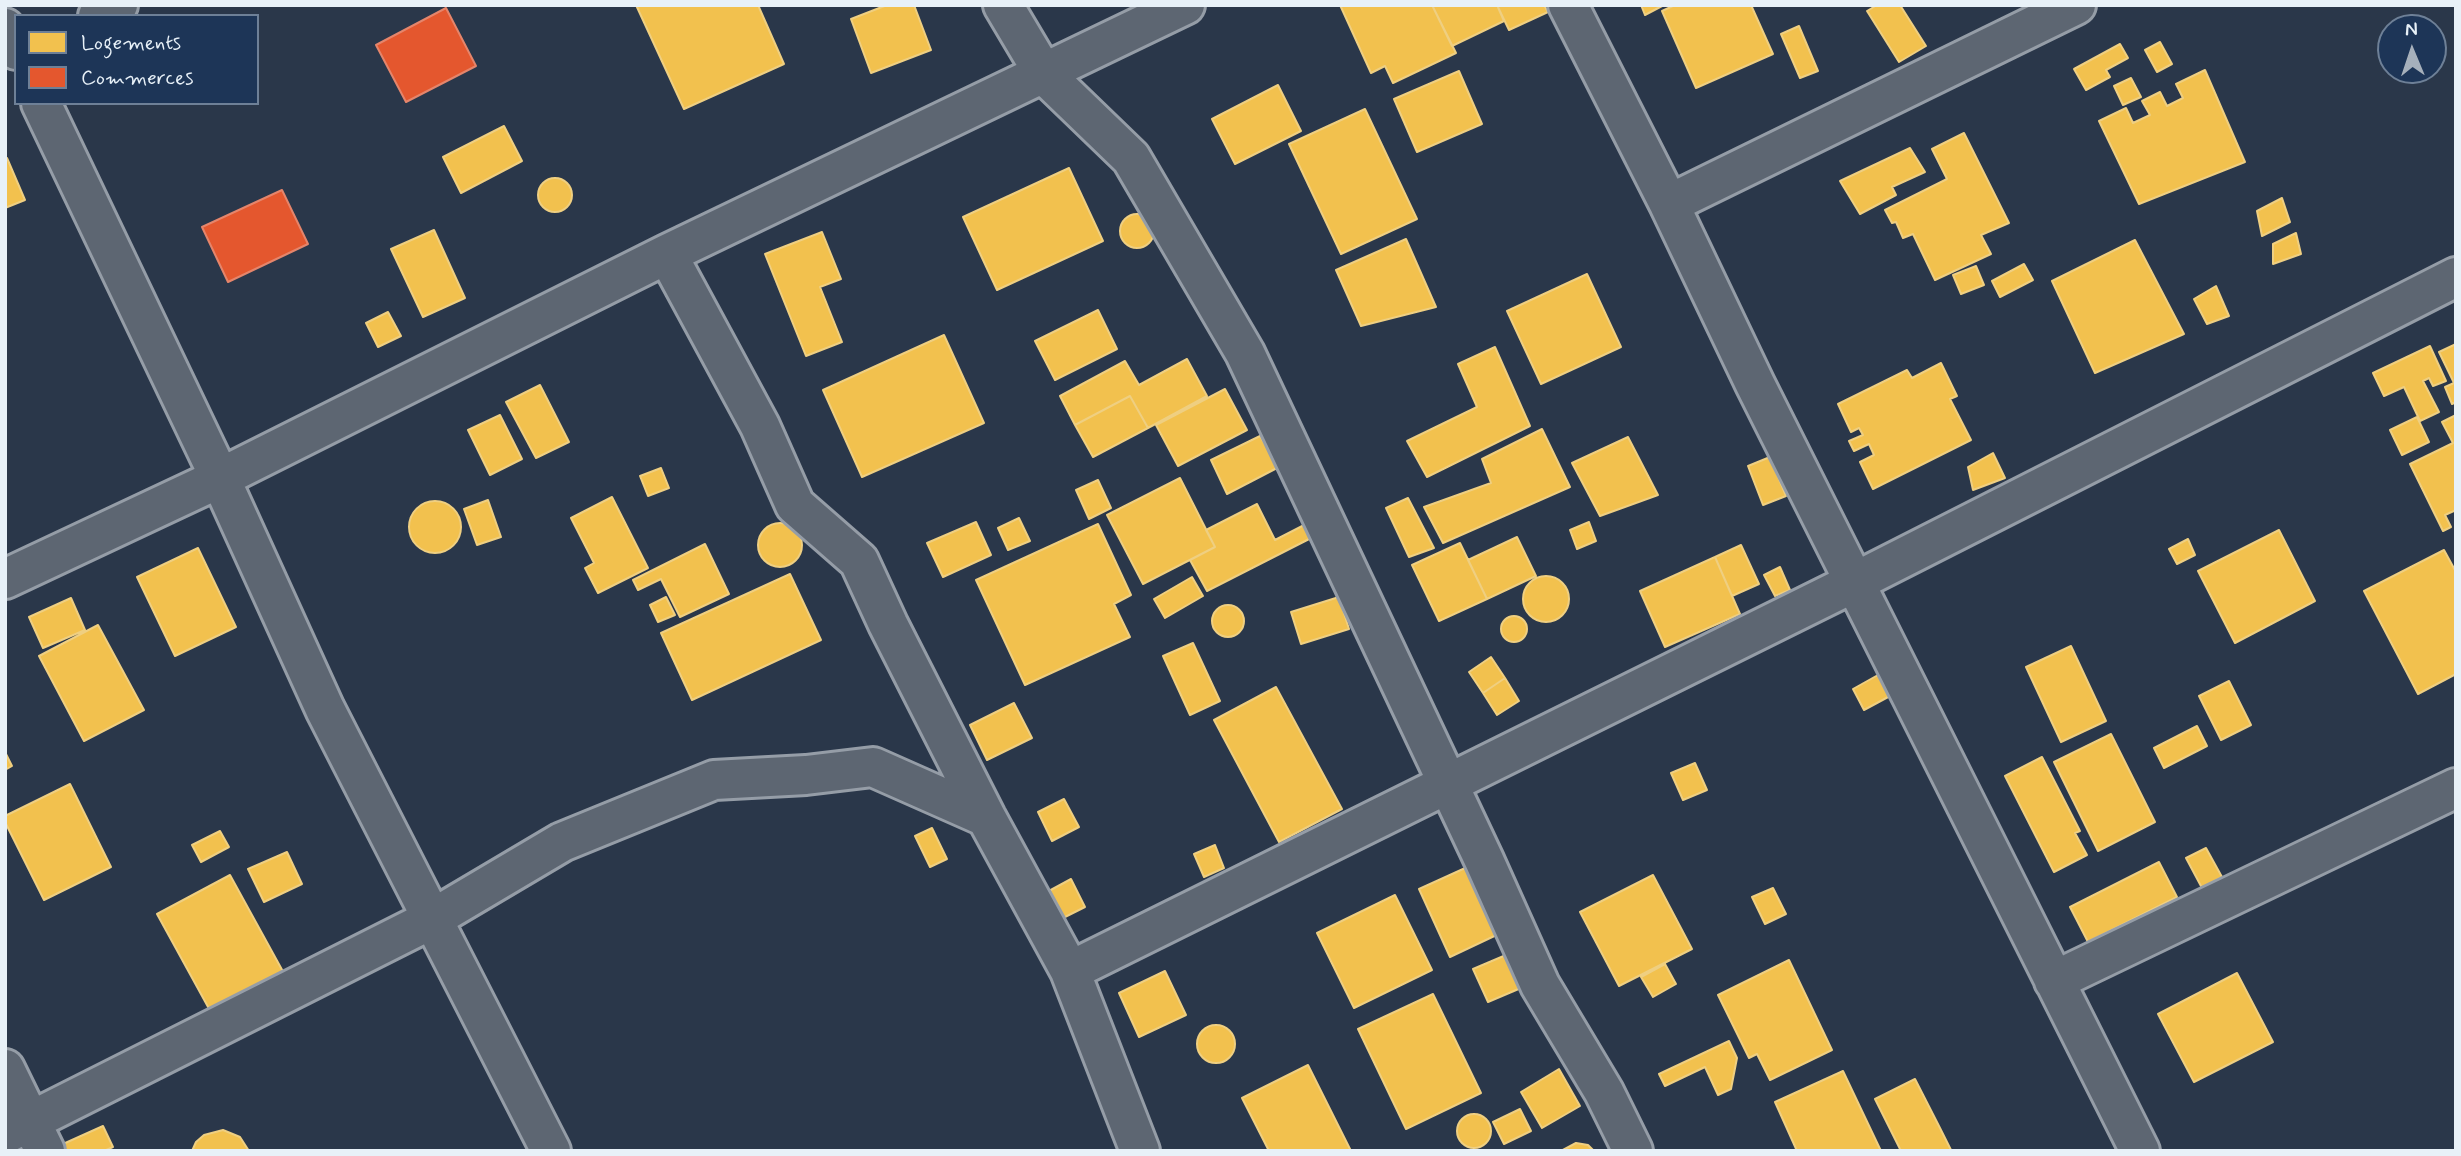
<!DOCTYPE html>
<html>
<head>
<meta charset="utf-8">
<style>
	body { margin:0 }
	#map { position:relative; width:2461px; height:1156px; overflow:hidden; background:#2a374a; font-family:Mynerve,sans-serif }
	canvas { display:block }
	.frame { position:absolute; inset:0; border:7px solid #e8f1f8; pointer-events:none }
	.legend { position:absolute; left:14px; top:14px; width:245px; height:91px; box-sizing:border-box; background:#1d3557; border:2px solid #6e8097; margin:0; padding:9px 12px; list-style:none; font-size:21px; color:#e8f1f8 }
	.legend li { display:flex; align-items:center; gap:14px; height:35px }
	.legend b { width:35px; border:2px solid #6e8097 }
	.north { position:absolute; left:2377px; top:14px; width:70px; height:70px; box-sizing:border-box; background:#1d3557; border:2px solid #6e8097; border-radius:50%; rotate:358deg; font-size:19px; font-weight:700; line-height:28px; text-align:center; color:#e8f1f8 }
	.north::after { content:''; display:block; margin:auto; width:24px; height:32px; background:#a6b0bb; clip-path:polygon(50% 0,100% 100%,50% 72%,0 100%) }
</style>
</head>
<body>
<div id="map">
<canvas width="2461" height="1156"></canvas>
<div class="frame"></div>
<ul class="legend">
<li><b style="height:19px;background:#f2c14e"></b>Logements</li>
<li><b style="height:19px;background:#e4572e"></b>Commerces</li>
</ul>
<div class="north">N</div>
</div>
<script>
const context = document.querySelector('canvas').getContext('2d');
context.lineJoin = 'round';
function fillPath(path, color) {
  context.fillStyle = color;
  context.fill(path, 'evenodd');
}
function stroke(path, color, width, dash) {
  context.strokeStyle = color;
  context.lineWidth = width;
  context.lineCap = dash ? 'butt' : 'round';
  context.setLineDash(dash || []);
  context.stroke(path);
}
const homes = new Path2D(`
	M636 5H758L784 64 684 109Z
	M887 5H914L931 50 871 73 851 19Z
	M1340 5H1432L1456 53 1393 83 1385 66 1371 73Z
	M1432 5H1497L1504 21 1452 46Z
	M1497 5H1544L1548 12 1509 30Z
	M1641 5H1664L1645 15Z
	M1675 5H1751L1773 54 1696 88 1662 11Z
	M1877 5H1900L1926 46 1899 62 1867 11Z
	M1799 26 1818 71 1800 78 1781 34Z
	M2160 42 2172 64 2157 72 2145 50Z
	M2120 44 2128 58 2106 70 2110 77 2086 90 2074 69Z
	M2205 70 2245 162 2139 204 2099 121 2126 108 2133 123 2150 115 2142 101 2160 92 2167 106 2183 98 2176 84Z
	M1459 71 1482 124 1417 152 1394 99Z
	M2131 78 2141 97 2123 105 2114 86Z
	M1278 85 1301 131 1235 164 1212 119Z
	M1365 109 1417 219 1341 254 1289 144Z
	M504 126 522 161 461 193 443 157Z
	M1964 133 2009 223 1981 235 1991 254 1935 280 1913 234 1903 238 1896 222 1892 223 1885 210 1947 179 1932 149Z
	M1910 148 1925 172 1892 187 1896 195 1860 214 1840 181Z
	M7 158 25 200 5 208V159Z
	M1069 168 1103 241 997 290 963 217Z
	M538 195a17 17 0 1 1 34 0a17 17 0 1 1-34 0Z
	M2282 198 2290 222 2262 236 2257 211Z
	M1120 231a17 17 0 1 1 34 0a17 17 0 1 1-34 0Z
	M434 230 465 298 423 317 391 249Z
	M822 232 841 279 820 287 842 342 806 356 765 254Z
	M2296 233 2301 254 2273 264V244Z
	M1406 239 1436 307 1361 326 1336 270Z
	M2135 240 2184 334 2095 373 2052 281Z
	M2024 264 2033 280 2000 297 1992 281Z
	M1976 266 1984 285 1961 294 1953 275Z
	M1587 274 1621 347 1541 384 1507 311Z
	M2216 286 2229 316 2207 324 2194 299Z
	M1098 310 1117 349 1055 380 1035 341Z
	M388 312 401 336 378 347 366 323Z
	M944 335 984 423 862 477 823 390Z
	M2456 344V402L2452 404 2445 387 2454 383 2439 352Z
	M2430 346 2446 381 2433 386 2429 378 2423 381 2439 412 2420 421 2404 387 2384 396 2373 373Z
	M1495 347 1530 426 1427 477 1407 441 1477 407 1458 364Z
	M1187 359 1207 396 1148 428 1130 396 1075 425 1060 396 1125 361 1139 385Z
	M1941 363 1957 396 1950 399 1971 440 1873 489 1860 462 1874 455 1869 444 1854 451 1849 441 1863 435 1859 428 1851 432 1838 404 1907 370 1912 378Z
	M540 385 569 442 536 458 506 402Z
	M1225 389 1247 430 1178 466 1156 425Z
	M1130 396 1148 428 1093 457 1075 425Z
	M500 415 522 459 490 475 468 430Z
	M2456 415V510L2445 515 2451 527 2443 531 2410 464 2453 443 2442 422Z
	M2417 417 2429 442 2402 455 2390 430Z
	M1542 429 1570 487 1443 543 1424 507 1491 483 1482 459Z
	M1260 436 1279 467 1227 494 1211 460Z
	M1628 437 1658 495 1600 516 1572 463Z
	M1993 453 2005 478 1973 490 1968 467Z
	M1770 457 1786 496 1763 505 1748 466Z
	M661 468 669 488 648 496 640 476Z
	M1180 478 1215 547 1143 584 1107 515Z
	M1098 480 1111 508 1089 519 1076 490Z
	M612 497 648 568 598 593 585 568 594 563 571 518Z
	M1408 498 1434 548 1409 557 1386 508Z
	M488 500 501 537 477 545 464 509Z
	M409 527a26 26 0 1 1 52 0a26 26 0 1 1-52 0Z
	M1257 504 1275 540 1310 522 1317 535 1207 591 1190 560 1215 547 1206 530Z
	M1019 518 1030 541 1008 550 998 528Z
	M976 522 991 555 943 577 927 543Z
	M1589 522 1596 541 1577 549 1570 530Z
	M758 545a22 22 0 1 1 44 0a22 22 0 1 1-44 0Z
	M1098 524 1131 595 1114 604 1130 637 1025 685 976 580Z
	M2279 530 2315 601 2235 643 2198 571Z
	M1517 537 1536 576 1487 599 1468 560Z
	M2188 539 2195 555 2177 564 2169 549Z
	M1460 543 1487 599 1439 621 1412 565Z
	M705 544 729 594 680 617 661 579 638 590 633 580Z
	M1741 545 1759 584 1732 596 1715 557Z
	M198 548 236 627 175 656 137 577Z
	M2444 550 2456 572V674L2418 694 2364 591Z
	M1715 557 1740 614 1665 647 1640 591Z
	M1780 567 1790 590 1775 596 1764 575Z
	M790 574 821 640 692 700 661 633Z
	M1523 599a23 23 0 1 1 46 0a23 23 0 1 1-46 0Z
	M1192 577 1203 596 1165 618 1154 599Z
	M666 597 675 615 658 622 650 605Z
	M1339 597 1349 629 1301 644 1291 612Z
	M71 598 85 630 43 648 29 617Z
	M1212 621a16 16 0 1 1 32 0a16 16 0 1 1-32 0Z
	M1501 629a13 13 0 1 1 26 0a13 13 0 1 1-26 0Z
	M98 625 144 710 84 741 39 656Z
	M1193 643 1220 701 1190 715 1163 656Z
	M2071 646 2106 721 2061 742 2026 667Z
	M1491 657 1505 678 1483 693 1469 672Z
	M1878 675 1890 696 1864 710 1853 689Z
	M1505 678 1519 701 1497 715 1483 693Z
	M2229 681 2251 725 2221 740 2199 696Z
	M1276 687 1342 809 1279 842 1214 720Z
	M1014 703 1032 738 987 760 970 725Z
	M2197 726 2207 746 2164 768 2154 748Z
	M2111 734 2155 822 2098 851 2054 762Z
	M5 752 12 766 5 770Z
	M2042 757 2080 831 2075 833 2087 855 2054 872 2005 776Z
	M1695 763 1707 790 1683 800 1671 773Z
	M70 784 111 867 44 900 5 822V816Z
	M1064 799 1079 827 1052 841 1038 812Z
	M932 828 947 859 930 867 915 836Z
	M220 831 229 847 201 862 192 845Z
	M1215 845 1224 868 1204 877 1194 854Z
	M2206 848 2222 877 2202 888 2186 858Z
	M287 852 302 884 264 902 248 869Z
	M2159 862 2177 897 2088 942 2070 907Z
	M1474 864 1505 931 1450 957 1419 889Z
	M230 875 286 977 213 1016 157 914Z
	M1653 875 1692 949 1619 986 1580 912Z
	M1071 879 1085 907 1061 919 1047 892Z
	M1773 888 1786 914 1765 924 1752 897Z
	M1395 895 1432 970 1354 1008 1317 933Z
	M1513 952 1528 985 1488 1002 1473 969Z
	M1789 960 1832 1050 1770 1080 1757 1054 1749 1058 1718 995Z
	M1665 964 1676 984 1653 997 1641 977Z
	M1165 971 1186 1015 1139 1037 1119 993Z
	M2237 973 2273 1042 2194 1082 2158 1014Z
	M1433 994 1481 1093 1406 1129 1358 1029Z
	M1197 1044a19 19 0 1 1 38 0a19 19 0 1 1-38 0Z
	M1729 1041 1737 1058 1731 1089 1718 1095 1705 1067 1665 1086 1659 1074Z
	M1308 1065 1351 1151H1269L1242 1098Z
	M1559 1069 1580 1106 1542 1128 1521 1092Z
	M1843 1071 1881 1151H1797L1775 1102Z
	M1915 1079 1940 1128 1951 1150 1901 1151 1875 1099Z
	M1520 1109 1531 1131 1504 1144 1493 1122Z
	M1457 1131a17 17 0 1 1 34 0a17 17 0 1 1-34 0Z
	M103 1126 113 1147 104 1151H66L63 1144Z
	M223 1130 240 1137 249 1151H192L196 1142 204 1135Z
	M1576 1143 1588 1145 1594 1151H1561Z`);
fillPath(homes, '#f2c14e');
stroke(homes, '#efcf81', 2);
const shops = new Path2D(`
	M446 8 476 66 406 102 376 45Z
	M282 190 308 244 228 282 202 227Z`);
fillPath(shops, '#e4572e');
stroke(shops, '#e5856b', 2);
const minor = new Path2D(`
	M1003 5 1044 74 1131 158 1245 353 1484 860 1540 985 1604 1092 1633 1151
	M1568 5 1669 204 1755 384 2140 1151
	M98 16 118 5
	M5 28 16 50
	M41 103 220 478 325 709 551 1151
	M1669 204 2076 5
	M667 254 760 426 795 505 859 561 888 624 986 817 1070 971 1140 1151
	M5 579 220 478 667 254 1185 5
	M1070 971 1855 582 2456 277
	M2054 981 2456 788
	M5 1069 45 1151
	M5 1134 432 919 562 842 714 780 806 775 873 767 986 817`);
stroke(minor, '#959da7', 44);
stroke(minor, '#5d6672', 38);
</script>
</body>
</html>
